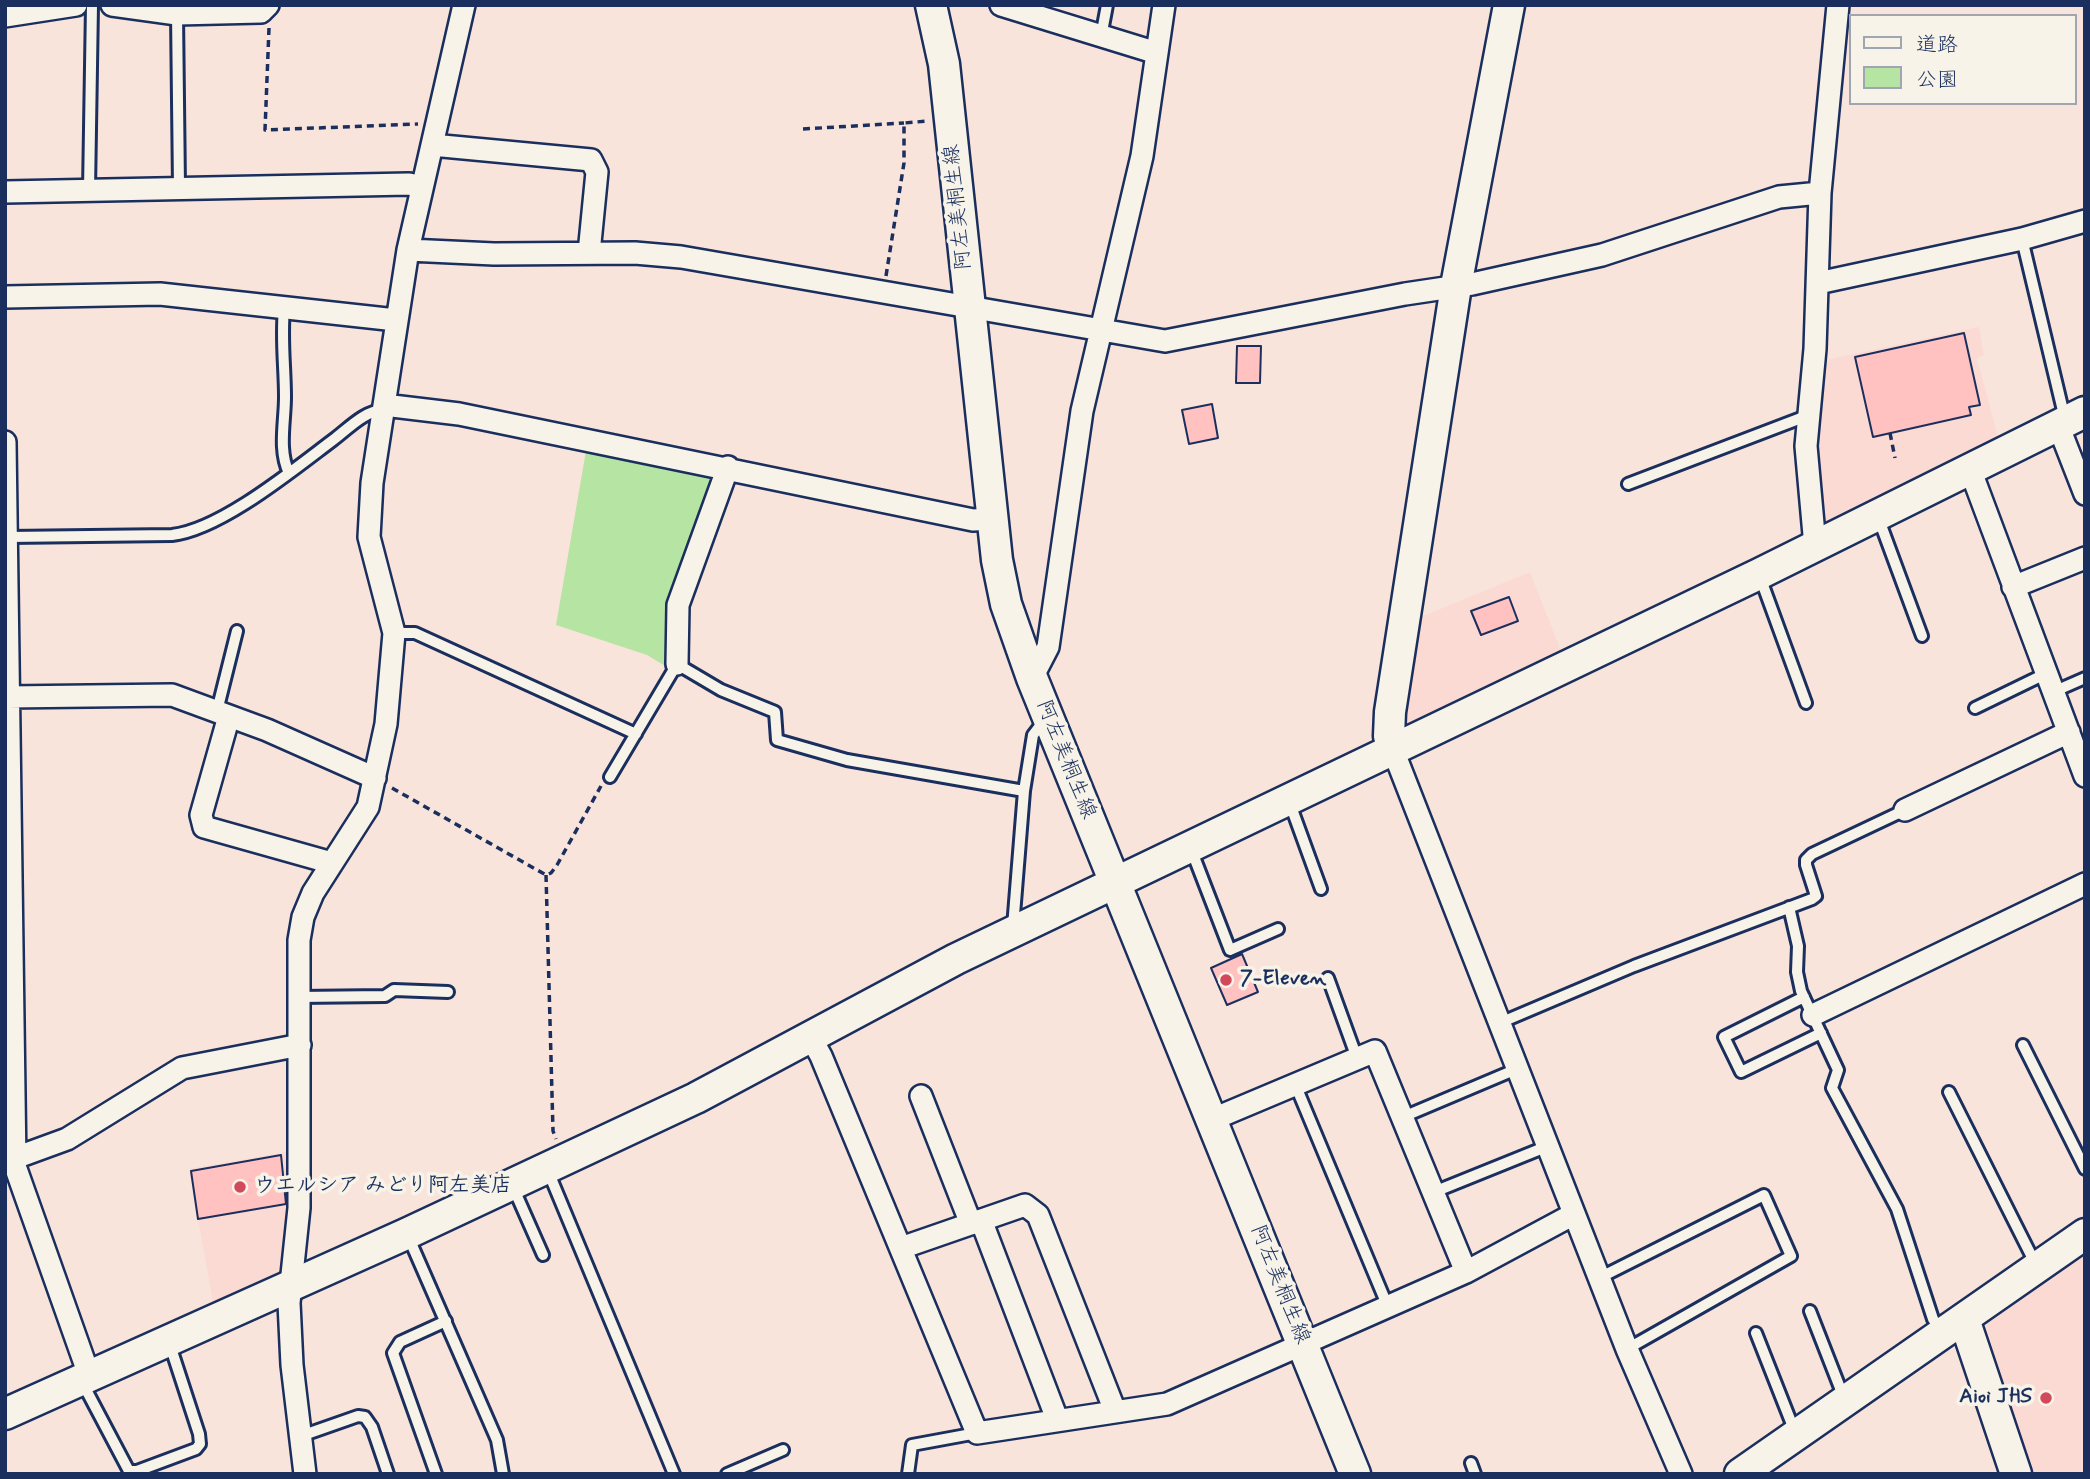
<!DOCTYPE html>
<html>
<head>
<meta charset="utf-8">
<style>
	body { margin:0 }
	#map { position:relative; width:2090px; height:1479px; overflow:hidden; background:#f9e4dc; font-family:Mynerve,"Klee One",sans-serif }
	canvas { display:block }
	.frame { position:absolute; inset:0; border:7px solid #1b2f5e; pointer-events:none }
	.legend { position:absolute; left:1849px; top:14px; width:228px; height:91px; box-sizing:border-box; background:#f7f3e8; border:2px solid #9fa5b1; margin:0; padding:9px 12px; list-style:none; font-size:21px; color:#1b2f5e }
	.legend li { display:flex; align-items:center; gap:14px; height:35px }
	.legend b { width:35px; border:2px solid #9fa5b1 }
</style>
</head>
<body>
<div id="map">
<canvas width="2090" height="1479"></canvas>
<div class="frame"></div>
<ul class="legend">
<li><b style="height:9px;background:#f7f3e8"></b>道路</li>
<li><b style="height:19px;background:#b6e4a2"></b>公園</li>
</ul>
</div>
<script>
const context = document.querySelector('canvas').getContext('2d');
context.lineJoin = 'round';
function fillPath(path, color) {
  context.fillStyle = color;
  context.fill(path, 'evenodd');
}
function stroke(path, color, width, dash) {
  context.strokeStyle = color;
  context.lineWidth = width;
  context.lineCap = dash ? 'butt' : 'round';
  context.setLineDash(dash || []);
  context.stroke(path);
}
function write(font, color, halo, rows, align = 'center') {
  context.font = font + ' Mynerve,"Klee One",sans-serif';
  context.lineWidth = 7;
  context.setLineDash([]);
  context.textBaseline = 'middle';
  context.strokeStyle = halo;
  context.fillStyle = color;
  for (const [text, x, y, turn = 0] of rows) {
    context.save();
    context.translate(x, y);
    context.rotate((+turn || 0) * Math.PI / 180);
    context.textAlign = isNaN(turn) ? turn : align;
    if (halo) context.strokeText(text, 0, 0);
    context.fillText(text, 0, 0);
    context.restore();
  }
}
fillPath(new Path2D(`
	M1979 327 1984 355 1977 358 1999 441 1822 530 1815 443 1821 361Z
	M1530 572 1563 656 1406 733 1402 722 1416 619Z
	M292 1151 291 1202 281 1276 214 1308 189 1169Z
	M2085 1254V1474H2029L1985 1322Z`), '#fbdad4');
fillPath(new Path2D(`
	M587 445 712 471 713 487 667 667 647 655 556 625Z`), '#b6e4a2');
const building = new Path2D(`
	M1964 333 1980 405 1969 407 1971 415 1873 437 1855 357Z
	M1237 346H1261L1260 383H1236Z
	M1212 404 1218 438 1189 444 1182 410Z
	M1509 597 1518 621 1481 635 1471 611Z
	M1242 954 1258 992 1227 1005 1211 968Z
	M281 1155 286 1204 198 1219 191 1171Z`);
fillPath(building, '#ffc2c0');
stroke(building, '#1b2f5e', 2);
const lane = new Path2D(`
	M177 14 179 187
	M1101 37 1107 5
	M89 190 92 5
	M2022 239 2065 419
	M284 309C281 339 285 367 285 397 285 422 278 450 289 473
	M1628 484 1809 415
	M1878 517 1922 636
	M8 537 172 535C220 530 293 470 333 440 348 429 364 411 383 410
	M1760 577 1806 703
	M394 633H415L636 734
	M2053 692 2085 678
	M1975 708 2047 673
	M217 711 237 631
	M610 777 677 664 721 690 775 712 777 740 847 760 1024 791
	M1289 801 1321 889
	M1191 849 1230 950 1278 929
	M1789 907 1798 946 1797 972 1801 991 1838 1070 1832 1088 1897 1209 1933 1319 1941 1331
	M1013 927 1024 791 1033 735 1046 718
	M1328 978 1357 1058
	M298 997 385 996 394 990 448 992
	M1804 997 1724 1037 1741 1072 1821 1033
	M1502 1022 1634 966 1812 899 1816 896 1806 865V860L1812 854 1905 810
	M2023 1045 2085 1169
	M1295 1084 1388 1307
	M1949 1092 2036 1265
	M1403 1117 1519 1068
	M548 1171 674 1474
	M513 1187 543 1255
	M1434 1192 1548 1146
	M408 1236 497 1440 503 1474
	M1599 1278 1764 1195 1791 1256 1627 1349
	M1810 1311 1844 1398
	M1756 1333 1795 1432
	M82 1382 129 1471H137L196 1449 200 1444 199 1434 169 1342
	M301 1436 358 1416 365 1417 372 1427 388 1474
	M1471 1463 1475 1474
	M436 1474 393 1353 400 1342 446 1321
	M727 1474 783 1450
	M908 1474 912 1445 977 1433`);
const street = new Path2D(`
	M112 5 177 14 261 12 268 5
	M1001 5 1157 53
	M5 16 76 5
	M432 145 591 160 597 172 589 253
	M5 192 409 184 422 187
	M408 250 494 254 635 253 681 257 1165 341 1405 294 1472 284 1602 255 1779 197 1820 193
	M1818 283 2022 239 2085 221
	M5 297 160 294 396 320
	M384 405 459 414 973 520 992 519
	M2058 425 2085 494
	M5 442 15 1166 89 1375
	M1970 469 2085 776
	M1815 546 1806 446 1815 349 1820 193 1838 5
	M2013 587 2085 558
	M677 664 678 605 728 467
	M1032 678 1048 647 1082 411 1142 156 1164 5
	M7 697 172 695 267 730 375 778
	M229 716 201 815 204 827 332 863
	M1393 750 1627 1349 1681 1474
	M1905 810 2069 732
	M1813 1015 2085 884
	M811 1038 821 1056 977 1433 1167 1404 1466 1272 1574 1214
	M921 1096 971 1224
	M1211 1120 1375 1051 1466 1272
	M15 1158 67 1139 182 1068 300 1045
	M981 1220 1057 1419
	M901 1248 1025 1205 1038 1215 1115 1411
	M305 1474 292 1365 289 1303 299 1208V940L303 917 313 893 368 807 386 724 394 633 369 537 372 483 408 250 464 5`);
const secondary = new Path2D(`
	M931 5 944 64 997 560 1006 604 1032 678 1355 1474
	M1393 750 1389 736 1390 712 1456 286 1509 5
	M1964 1319 2016 1474
	M5 1414 406 1234 696 1098 956 959 1759 574 2085 412
	M1740 1474 2085 1234`);
stroke(lane, '#1b2f5e', 16);
stroke(street, '#1b2f5e', 26);
stroke(secondary, '#1b2f5e', 35);
stroke(new Path2D(`
	M269 28 265 130 418 124
	M803 129 904 123
	M886 276 904 163V123L928 121
	M1890 433 1895 458
	M392 788 546 875 551 873 557 865 601 786
	M546 875 553 1131 556 1139`), '#1b2f5e', 3.5, [7, 5]);
stroke(lane, '#f7f3e8', 10);
stroke(street, '#f7f3e8', 21);
stroke(secondary, '#f7f3e8', 30);
for (const [x, y, r, color] of [
	[1226,980,7,"#d1495b"],
	[240,1187,7,"#d1495b"],
	[2046,1398,7,"#d1495b"]
]) {
  const dot = new Path2D();
  dot.arc(x, y, r, 0, 2 * Math.PI);
  context.fillStyle = color;
  context.fill(dot);
  stroke(dot, '#f7f3e8', 2.5);
}
write('21px', '#1b2f5e', '#f7f3e8', [
	["阿左美桐生線",959,207,-96],
	["阿左美桐生線",1065,760,68],
	["阿左美桐生線",1279,1285,68]
]);
write('bold 21px', '#1b2f5e', '#f7f3e8', [
	["7-Eleven",1240,980],
	["ウエルシア みどり阿左美店",254,1187],
	["Aioi JHS",2032,1398,"right"]
], 'left');
</script>
</body>
</html>
